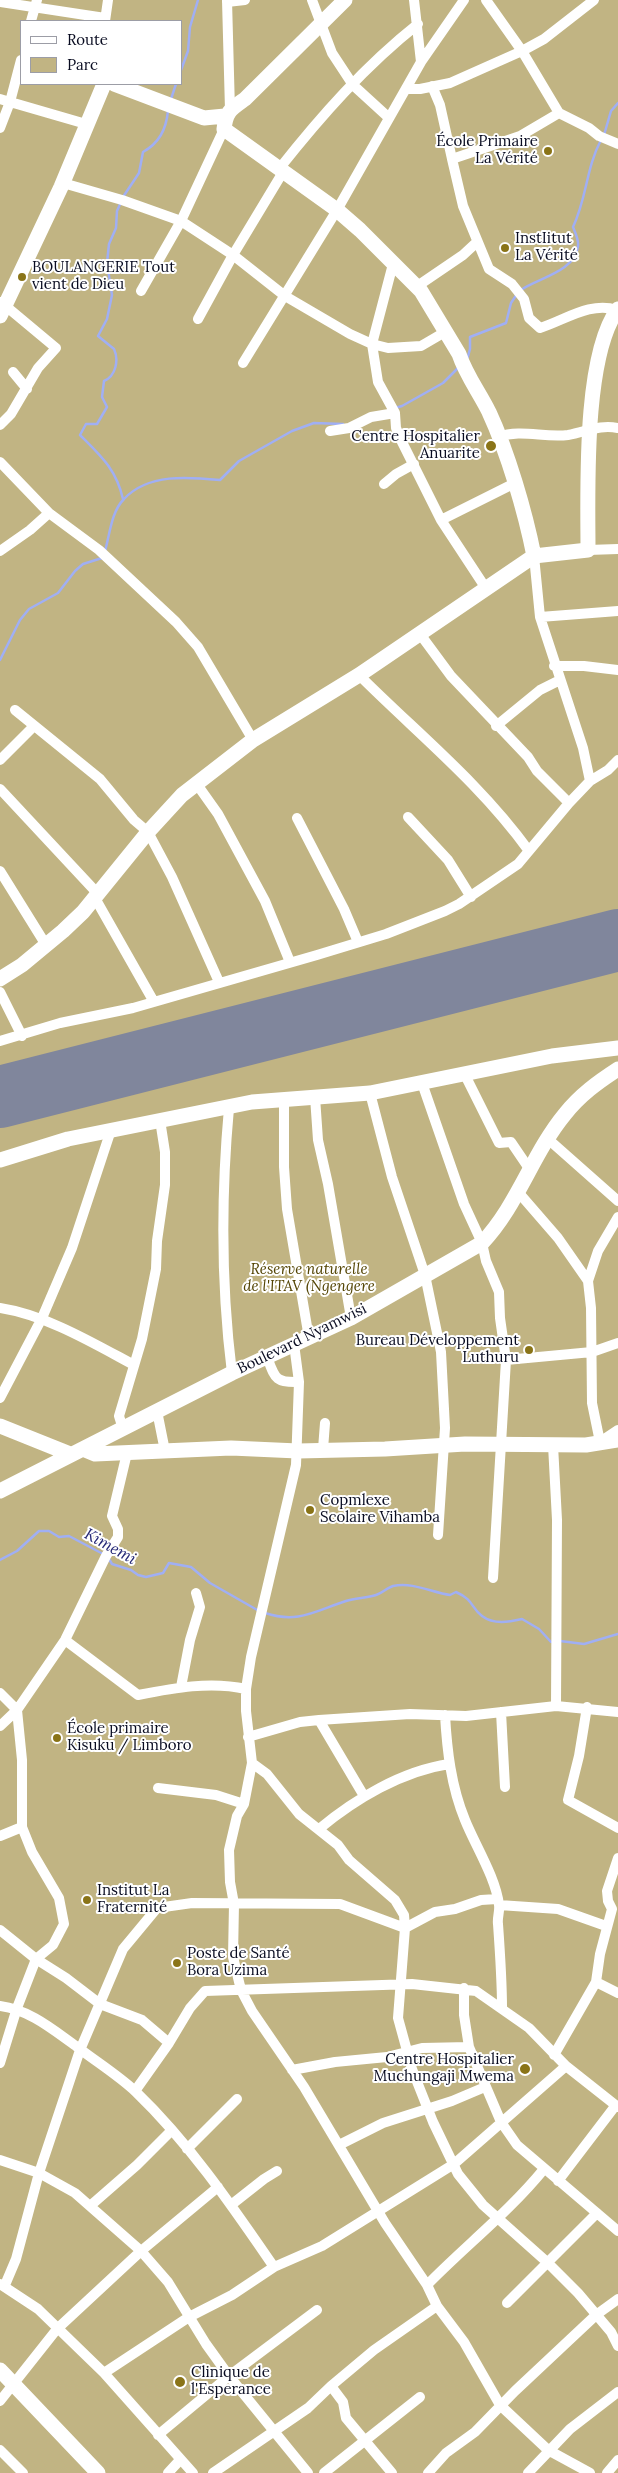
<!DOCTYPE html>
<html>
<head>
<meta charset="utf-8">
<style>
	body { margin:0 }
	#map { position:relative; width:618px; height:2473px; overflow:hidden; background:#dce2fb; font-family:Lora,serif }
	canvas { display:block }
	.legend { position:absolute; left:20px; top:20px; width:162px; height:65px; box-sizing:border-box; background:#fff; border:1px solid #9c9da6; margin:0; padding:6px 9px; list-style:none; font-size:15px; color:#080b20 }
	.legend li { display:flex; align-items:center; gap:10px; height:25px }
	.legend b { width:25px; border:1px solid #9c9da6 }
</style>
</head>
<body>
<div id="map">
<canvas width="618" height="2473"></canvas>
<ul class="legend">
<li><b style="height:6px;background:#fff"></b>Route</li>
<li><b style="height:14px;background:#c1b483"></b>Parc</li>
</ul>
</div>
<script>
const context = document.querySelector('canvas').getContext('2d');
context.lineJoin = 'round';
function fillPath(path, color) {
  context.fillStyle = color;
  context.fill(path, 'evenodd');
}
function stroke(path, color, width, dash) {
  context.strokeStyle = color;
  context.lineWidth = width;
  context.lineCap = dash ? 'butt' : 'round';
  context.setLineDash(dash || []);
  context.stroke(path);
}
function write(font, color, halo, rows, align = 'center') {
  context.font = font + ' Lora,serif';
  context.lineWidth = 4;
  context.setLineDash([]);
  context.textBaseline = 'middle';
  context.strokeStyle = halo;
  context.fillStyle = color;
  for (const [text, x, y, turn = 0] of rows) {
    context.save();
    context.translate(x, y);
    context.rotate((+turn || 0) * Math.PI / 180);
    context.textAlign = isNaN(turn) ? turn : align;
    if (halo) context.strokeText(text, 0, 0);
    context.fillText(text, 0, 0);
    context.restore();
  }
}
fillPath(new Path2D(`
	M0 0H618V2473H0ZM21 21H181V84H21Z`), '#c1b483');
stroke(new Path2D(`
	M181 70 188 51 190 27 198 0
	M171 99 176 84
	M604 135 611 111 618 103
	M123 197 139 173 143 152C159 143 166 130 168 111
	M121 202 117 211 116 228 109 244 107 263 112 295 107 319 98 336 114 349C119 360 116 376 104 381L102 397 107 407 97 424H86L80 435C101 456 116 469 123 499
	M521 290C538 278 575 272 578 246 579 240 575 232 573 227 587 198 586 168 601 140
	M467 360 470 349V337L506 323 511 303 517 294
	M395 408 402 406 443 383 459 367
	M105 551C110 534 111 512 124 499 148 473 189 477 220 480L239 461 292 431 314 423 343 424
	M0 660 20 620 29 609 58 593 75 571 83 564 102 558
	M109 1559 112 1564 131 1570 138 1575 146 1577 163 1573 169 1563 191 1567 210 1583 259 1611
	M0 1560 17 1551 39 1531H49L59 1537 69 1536 105 1555
	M265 1613C298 1624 315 1611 346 1601 356 1598 367 1598 376 1595 382 1593 387 1588 393 1586 413 1582 431 1592 450 1595L456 1592C474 1600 471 1608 482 1616 494 1625 509 1622 522 1619L539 1629 551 1642
	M560 1641 584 1644 618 1634`), '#a0aff4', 2.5);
stroke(new Path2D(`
	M0 1097 618 940`), '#80869c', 62);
stroke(new Path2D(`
	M227 0 230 110
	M312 0 332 53 353 85 388 117
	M486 0 522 51 559 113 589 128 599 136 618 144
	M0 2 105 18
	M227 2 245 0
	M31 21 37 0
	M105 21 108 0
	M421 62 464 0
	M432 86 440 105 452 159
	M407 89H420L450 83 522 51 544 39 594 0
	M0 99 86 124
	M559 113 520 136 452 159 463 206 489 269 512 284 524 299 529 318 540 328C565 320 591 301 617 310
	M0 128 10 102 21 60
	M279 169C321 116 365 66 418 24
	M63 183 122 200 181 221 233 255 285 296 350 334 372 344 388 348 421 346 445 332
	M393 264 372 344 378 382 395 413
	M416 287 463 255 477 242
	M141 291 181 221 224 129
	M198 319 233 255 283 172
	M243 363 337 210 421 62 414 0
	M13 372 27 389
	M0 425 11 414 38 368 56 348 1 302
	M330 431 349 428 371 417 395 413 396 428 402 442 441 520 485 587
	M498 437C521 429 544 438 568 435 586 432 600 424 618 428
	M0 462 49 513 99 550 176 622 198 647 253 740
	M384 484 396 474 414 464
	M441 520 515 483
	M588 550 618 549
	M0 551 30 530 49 513
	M534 556 540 617 583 748 590 781
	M540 617 618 611
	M420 634 451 676 528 757 537 771 569 803
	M554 666H584L618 670
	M359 675C417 733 480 783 529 851
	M15 710 100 779 134 820 148 832 172 877 219 982
	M496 726 540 690 560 680
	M0 760 34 726
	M196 783 218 814 265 901 290 962
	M0 789 98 894
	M408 817 448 860 471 897
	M297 818 344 909 358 942
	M0 871 46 945
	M95 898 154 1002
	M0 992 22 1036
	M0 1041 60 1023 133 1008 317 955 386 934 445 911 459 904 518 864 569 803 590 781 608 770 618 760
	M465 1075 499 1143 511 1142 530 1170
	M422 1083 464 1204 482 1243 486 1261 499 1292 500 1318 506 1360 493 1578
	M370 1093 392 1177 425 1275 441 1352 445 1428 438 1535
	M315 1097 318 1140 328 1184 351 1318
	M284 1098V1167L287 1209 309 1338
	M229 1108C221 1196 221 1285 232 1373
	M548 1139 618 1201
	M519 1193 558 1238 588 1281
	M618 1217 598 1251 588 1281 591 1308 592 1403 600 1442 618 1430
	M0 1308C46 1315 93 1343 134 1365
	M294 1344 299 1382 296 1465 251 1657 246 1689V1711L252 1763 244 1804 237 1816 229 1850 230 1882 234 1904 233 1957 241 1990 252 2011 304 2087 385 2223 427 2285 437 2306 464 2342 500 2405 548 2450 590 2473
	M267 1357C275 1378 275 1383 299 1382
	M506 1360 592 1352 618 1343
	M0 1398 42 1318 72 1248 111 1130
	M157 1411 165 1451
	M123 1429 119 1416 142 1339 156 1269 157 1241 165 1185V1152L160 1120
	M553 1445 557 1520 556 1706
	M323 1449 325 1423
	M65 1640 138 1695C174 1688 210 1681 246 1689
	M181 1687 190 1640 200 1607 196 1593
	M0 1693 17 1710 22 1760V1827L32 1852 59 1898 64 1924 53 1945 36 1959 17 2008 0 2063
	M587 1707 579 1756 568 1800 618 1828
	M501 1712 505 1787
	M445 1715C447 1750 451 1786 465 1820 475 1845 496 1878 499 1905 500 1911 497 1918 498 1924 500 1952 502 1980 502 2008
	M319 1720 364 1796
	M0 1726 17 1710 65 1640 106 1556 118 1537V1529L112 1516 127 1453
	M248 1737 300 1722 319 1720 410 1714 466 1716 556 1706 618 1712
	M252 1763 267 1774 299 1814 338 1845 349 1860 395 1900 404 1915 405 1928 398 2018 412 2069 433 2122 458 2174 483 2205 548 2263 578 2293 611 2332 618 2346
	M158 1788 216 1795 244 1804
	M319 1829C355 1799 402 1771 449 1764
	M0 1836 22 1827
	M499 1905 558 1909 606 1926
	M0 1930 36 1959 66 1978 100 2004 142 2020 169 2043
	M596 1982 618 1993
	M464 1988V2015L469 2047 501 2122 517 2145 618 2231
	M0 2006C30 2010 52 2029 76 2046 95 2061 118 2075 136 2092 190 2144 232 2206 274 2267
	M554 2055 596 1982 600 1954 612 1909 608 1901 607 1891 618 1858
	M292 2070 335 2062 387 2057 422 2048 469 2047
	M135 2091 169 2043 190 2008 205 1991 412 1984 476 1991 529 2028 566 2066 618 2107
	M339 2145 383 2123 452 2101 485 2087
	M187 2149 237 2099
	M0 2160 39 2173 75 2193 141 2251 168 2282 206 2344 229 2376 308 2473
	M558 2181 616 2105
	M231 2205 264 2179 277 2171
	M90 2206 137 2165 172 2130
	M0 2284 38 2309 104 2373 193 2473
	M5 2285 16 2259 39 2173 80 2050 123 1949 157 1908 192 1903 340 1904 405 1928 435 1912 455 1909 481 1900 497 1899
	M427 2285C465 2246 509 2212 544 2169
	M507 2303 597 2213
	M104 2373 189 2317 232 2295 274 2267 322 2246 454 2164 566 2066
	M331 2386 343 2402 346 2418 392 2473
	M0 2401 57 2329 141 2251 218 2187
	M158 2435 229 2376 317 2310
	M0 2450 23 2473
	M168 2473 180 2460
	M213 2473 308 2408 331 2386 374 2350 437 2306
	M324 2473 420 2397
	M428 2473 446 2453 475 2432 515 2391 596 2315 618 2299
	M528 2473 570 2429 618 2392
	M607 2473 618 2460`), '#fff', 10);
stroke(new Path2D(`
	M345 0 245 99C231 109 226 111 224 129L337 210 360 230 421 291 459 354C466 375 479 392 489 412 508 453 525 511 534 556
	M114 84 204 118 225 116
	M0 316 61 187 104 84
	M0 979 22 965 63 931 83 912 148 832 182 795 253 740 359 675 534 556 588 550C588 491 583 356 618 309
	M0 1160 68 1139 252 1102 370 1093 552 1056 618 1048
	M0 1426 70 1454
	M83 1449 95 1454 231 1448 298 1451 385 1449 465 1444 586 1445 618 1440
	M0 1491 232 1373 351 1318 482 1243C518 1205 532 1154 565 1114 580 1095 598 1082 618 1069
	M0 2370 98 2473`), '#fff', 15);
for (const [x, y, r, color] of [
	[548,151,5,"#8a7418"],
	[505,248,5,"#8a7418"],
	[22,277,5,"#8a7418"],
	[491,446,6,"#8a7418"],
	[529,1350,5,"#8a7418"],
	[310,1510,5,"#8a7418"],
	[57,1738,5,"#8a7418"],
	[87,1900,5,"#8a7418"],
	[177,1963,5,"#8a7418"],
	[525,2069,6,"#8a7418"],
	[180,2382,6,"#8a7418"]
]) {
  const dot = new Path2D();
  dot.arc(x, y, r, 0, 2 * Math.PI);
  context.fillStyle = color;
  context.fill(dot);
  stroke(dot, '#fff', 2);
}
write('15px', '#080b20', '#fff', [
	["École Primaire",538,142,"right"],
	["La Vérité",538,159,"right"],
	["InstIitut",515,239],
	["La Vérité",515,256],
	["BOULANGERIE Tout",32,268],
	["vient de Dieu",32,285],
	["Centre Hospitalier",480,437,"right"],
	["Anuarite",480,454,"right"],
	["Bureau Développement",519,1341,"right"],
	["Luthuru",519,1358,"right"],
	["Copmlexe",320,1501],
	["Scolaire Vihamba",320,1518],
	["École primaire",67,1729],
	["Kisuku / Limboro",67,1746],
	["Institut La",97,1891],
	["Fraternité",97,1908],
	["Poste de Santé",187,1954],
	["Bora Uzima",187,1971],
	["Centre Hospitalier",514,2060,"right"],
	["Muchungaji Mwema",514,2077,"right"],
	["Clinique de",191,2373],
	["l'Esperance",191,2390]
], 'left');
write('italic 15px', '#534403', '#fff', [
	["Réserve naturelle",309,1270],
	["de l'ITAV (Ngengere",309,1287]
]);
write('15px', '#080b20', '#fff', [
	["Boulevard Nyamwisi",302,1339,-26]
]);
write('italic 16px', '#252876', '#fff', [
	["Kimemi",110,1547,29]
]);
</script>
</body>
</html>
